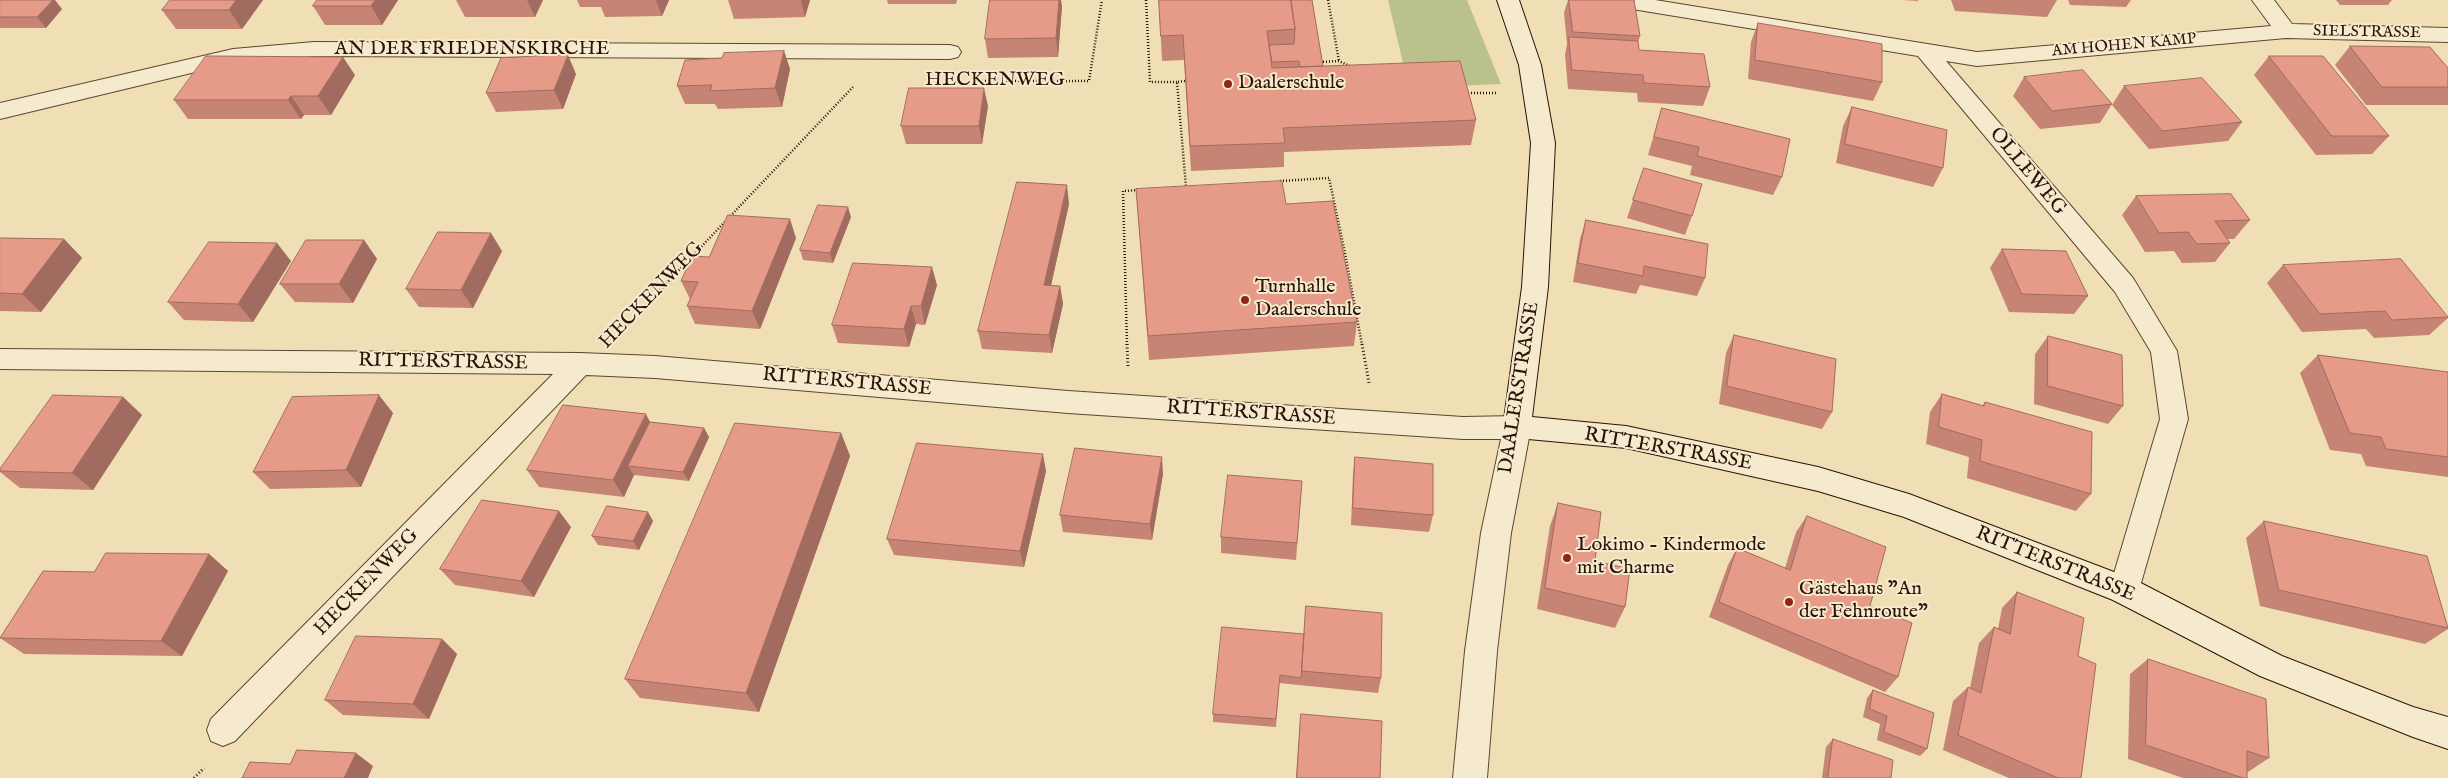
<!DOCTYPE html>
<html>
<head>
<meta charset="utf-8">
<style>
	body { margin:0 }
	canvas { display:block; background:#f0dfb4 }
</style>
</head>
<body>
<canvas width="2448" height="778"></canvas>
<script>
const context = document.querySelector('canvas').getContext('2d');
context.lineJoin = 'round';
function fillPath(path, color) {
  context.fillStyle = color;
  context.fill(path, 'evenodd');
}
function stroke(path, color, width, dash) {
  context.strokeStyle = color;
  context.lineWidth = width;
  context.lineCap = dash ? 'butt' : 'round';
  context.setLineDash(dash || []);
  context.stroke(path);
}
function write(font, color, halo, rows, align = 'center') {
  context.font = font + ' "IM FELL English",serif';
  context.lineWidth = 4;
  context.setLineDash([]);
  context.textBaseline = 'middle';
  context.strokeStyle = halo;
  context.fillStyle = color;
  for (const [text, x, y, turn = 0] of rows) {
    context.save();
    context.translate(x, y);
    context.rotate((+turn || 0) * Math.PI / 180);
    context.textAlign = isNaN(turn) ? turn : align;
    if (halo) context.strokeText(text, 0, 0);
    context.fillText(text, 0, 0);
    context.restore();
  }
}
fillPath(new Path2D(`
	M1388 0H1467L1501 84 1409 88Z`), '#bbc18c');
const street = new Path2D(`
	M1603 0H1655L1977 52 2271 26 2252 0H2274L2292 24 2448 28V42L2286 38 1977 66 1946 61 2133 278 2177 351 2188 419 2139 590 2135 600 2124 604 2113 600 2109 590 2160 419 2151 352 2115 292 1918 56 1614 6 1606 5Z
	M314 42 950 45 958 47 961 52 958 57 950 59 314 56 233 63 0 119V103L233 49Z
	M0 349 580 353 655 356 1068 391 1463 417 1517 416 1527 419 1531 427 1511 533 1497 651 1487 778H1453L1465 651 1481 533 1501 439H1463L1068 413 655 378 586 375 235 741 223 746 211 741 207 730 211 719 553 374 0 369Z`);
const secondary = new Path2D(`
	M1497 0H1519L1541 65 1555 143 1548 287 1532 417 1626 426 1818 467 1909 494 2135 580 2282 656 2413 707 2448 717V749L2413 737 2260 676 2113 600 1904 517 1818 491 1626 448 1517 438 1507 435 1503 427 1522 287 1531 143 1519 65Z`);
stroke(street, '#5c4632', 2);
stroke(secondary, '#2b1307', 2);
stroke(new Path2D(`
	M1146 0 1150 82H1177
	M1328 0 1339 61
	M1320 62 1339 61 1352 67
	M970 81H1089L1102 0
	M1185 81 1177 82 1186 187
	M1465 93H1496
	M1280 181 1329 178 1345 253
	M1339 253H1345L1362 345
	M625 327 853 87
	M1127 345 1123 191 1140 190`), '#2b1307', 2.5, [1, 2]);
stroke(new Path2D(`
	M1127 344 1128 368
	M1362 344 1369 383
	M194 778 204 768`), '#2b1307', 3, [1, 2.5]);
fillPath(street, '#f5eace');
fillPath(secondary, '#f5eace');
fillPath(new Path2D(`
	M0 0 62 9 46 28H0Z
	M263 0 242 29H176L162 10Z
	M398 0 382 25H325L313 6Z
	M456 0H543L535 17H465Z
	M577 0H669L662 16 605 17 601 7H580Z
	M728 0H810L805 17 734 19Z
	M887 0H957L956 4H888Z
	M1159 0H1312L1323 66 1476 120 1471 145 1284 152V167L1191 171 1184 60 1162 61Z
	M1568 0H1634L1640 36 1638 42 1639 50 1710 87 1703 106 1638 102 1637 93 1568 89 1565 55 1567 44 1564 13Z
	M1903 0H1918V1Z
	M1951 0H2057L2047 17 1955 11Z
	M2068 0H2131L2126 7 2070 5Z
	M2336 0H2392L2388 5H2340Z
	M1062 6 1058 57 988 58 985 39Z
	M1758 23 1882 82 1873 101 1748 79 1751 42Z
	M2350 46 2448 68V105H2366L2335 65Z
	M784 51 790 69 782 107 718 109 715 104H685L677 86 722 58Z
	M2269 56 2389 136 2372 154 2316 155 2254 75Z
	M576 74 563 109 496 112 486 93Z
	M355 75 331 115H304L301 119H188L174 100Z
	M2024 77 2112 104 2100 123 2040 129 2013 96Z
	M2124 86 2242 122 2228 141 2149 149 2112 105Z
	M988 106 982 144H906L901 126Z
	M1852 107 1943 168 1933 187 1836 163 1843 126Z
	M1662 108 1782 177 1773 195 1690 175 1692 166 1648 155Z
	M1644 168 1692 216 1685 235 1627 218Z
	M1136 189 1357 322 1354 346 1149 360Z
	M2136 196 2250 220 2234 239H2227L2230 243 2215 262 2182 263 2174 251 2145 252 2122 215Z
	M1069 204 1051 286H1060L1063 304 1052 353 982 349 978 331Z
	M851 217 833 263 803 260 800 250Z
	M1586 220 1705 278 1697 296 1640 285 1636 294 1573 282 1580 239Z
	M0 238 64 239 82 258 41 312 0 311Z
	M796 238 760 329 695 324 687 306 690 299 681 281 709 257Z
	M364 240 377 259 353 303 295 302 280 284Z
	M2002 249 2088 296 2074 314 2009 312 1990 268Z
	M502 251 473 308 419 307 406 289Z
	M291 261 253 322 184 320 168 302Z
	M2283 265 2448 317V318L2429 335 2374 338 2366 329 2302 332 2267 283Z
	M937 285 925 325 916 324 909 347 838 343 832 325Z
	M1734 335 1832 412 1822 429 1719 404 1726 353Z
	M2048 336 2123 406 2108 424 2034 404 2035 354Z
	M2318 355 2448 372V477L2366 466 2361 454 2330 450 2300 373Z
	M1942 394 1982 406 1985 402 2091 494 2076 511 1967 478 1969 457 1926 444 1930 412Z
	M123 397 142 415 93 490 20 488 0 472V469Z
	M393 413 361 487 270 489 253 472Z
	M650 422 704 428 709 437 689 481 634 475 624 497 539 487 527 470Z
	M841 433 850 456 759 712 640 698 625 679Z
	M1355 457 1433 515 1429 532 1351 525 1353 474Z
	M1046 471 1024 567 894 555 887 539Z
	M1163 474 1152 540 1063 532 1060 515Z
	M1302 481 1296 560 1221 553V537Z
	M1558 503 1625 607 1615 628 1537 609 1550 526Z
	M1807 516 1870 606 1898 677 1885 692 1709 617 1728 565 1737 548 1785 568 1796 532Z
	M653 521 639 550 598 545 592 536Z
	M2264 521 2448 626V629L2425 644 2260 606 2246 538Z
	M571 527 534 597 455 585 440 569Z
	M209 554 228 571 182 656 24 654 0 638Z
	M2017 592 2078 656 2081 778H2009L1943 750 1953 701 1968 687 1970 688 1979 643 1994 627 1998 629 2002 608Z
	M1306 606 1381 678 1378 693 1279 683 1276 727 1213 722V714L1304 634Z
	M442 639 457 654 429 719 343 715 325 700Z
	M2148 659 2269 758 2248 772H2247V778H2183L2128 759 2130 674Z
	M1873 690 1927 749 1920 756 1877 740 1880 724 1863 717 1867 698Z
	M1301 714 1380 778H1296Z
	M1833 739 1891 778H1822L1826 747Z`), '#c68475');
fillPath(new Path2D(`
	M53 0H55L62 9 46 28 37 17Z
	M236 0H263L242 29 229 10Z
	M375 0H398L382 25 371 6Z
	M527 0H543L535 17Z
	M656 0H669L662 16Z
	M801 0H810L805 17Z
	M1059 0H1061L1062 6 1058 57 1056 38Z
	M784 51 790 69 782 107 775 88Z
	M568 55 576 74 563 109 554 90Z
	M343 57 355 75 331 115 318 96Z
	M984 88 988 106 982 144 979 126Z
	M291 96 304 115 301 119 288 100Z
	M1067 185 1069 204 1047 303 1044 285Z
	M848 207 851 217 833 263 830 253Z
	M790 219 796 238 760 329 752 311Z
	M491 233 502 251 473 308 461 290Z
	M64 239 82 258 41 312 22 294Z
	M364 240 377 259 353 303 339 284Z
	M277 243 291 261 253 322 238 304Z
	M932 267 937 285 925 325 921 306Z
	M1060 286 1063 304 1052 353 1049 335Z
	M911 306 916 324 909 347 904 329Z
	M379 395 393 413 361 487 346 470Z
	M123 397 142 415 93 490 72 473Z
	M646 414 655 432 628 466 634 475 624 497 613 480Z
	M704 428 709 437 689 481 683 472Z
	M841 433 850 456 759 712 746 693Z
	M1043 454 1046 471 1024 567 1020 551Z
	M1162 457 1163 474 1152 540 1150 524Z
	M559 511 571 527 534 597 521 581Z
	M648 512 653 521 639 550 633 541Z
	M209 554 228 571 182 656 161 641Z
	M442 639 457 654 429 719 413 704Z
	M356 753 373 766 368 778H344Z`), '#a16c5f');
const building = new Path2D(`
	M0 0H53L37 17H0Z
	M170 0H236L229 10H162Z
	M317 0H375L371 6H313Z
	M990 0H1059L1056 38 985 39Z
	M1159 0H1291L1295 29 1267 31 1272 68 1460 61 1476 120 1283 128 1285 143 1190 146 1183 35 1161 36Z
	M1291 0H1312L1323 66 1300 67 1299 61 1272 62 1269 45 1294 44 1295 29Z
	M1569 0H1634L1640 36 1573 32Z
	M1758 23 1882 44V82L1755 60Z
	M1569 37 1638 41 1639 50 1704 54 1710 87 1644 83 1643 75 1572 70Z
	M2350 46 2430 47 2448 68V87H2382Z
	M784 51 775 88 710 91 712 85 677 86 685 60 722 58 724 53Z
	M568 55 554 90 486 93 501 58Z
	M206 56 343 57 318 96H291L288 100H174Z
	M2269 56H2323L2389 136H2332Z
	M2083 70 2112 104 2052 111 2024 77Z
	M2202 78 2242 122 2162 131 2124 86Z
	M909 88H984L979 126H901Z
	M1852 107 1947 130 1943 168 1845 144Z
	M1662 108 1790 139 1782 177 1697 156 1699 147 1654 137Z
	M1644 168 1702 184 1692 216 1633 200Z
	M1282 181 1286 204 1333 201 1357 322 1148 336 1136 189Z
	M1017 182 1067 185 1044 285 1060 286 1049 335 978 331Z
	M2231 194 2250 220 2215 221 2230 243 2197 244 2188 232 2159 233 2136 196Z
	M818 205 848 207 830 253 800 250Z
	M728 215 790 219 752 311 687 306 698 282 681 281 692 256 709 257Z
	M1586 220 1708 244 1705 278 1644 266 1643 276 1578 263Z
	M438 232 491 233 461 290 406 289Z
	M0 238 64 239 22 294 0 293Z
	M306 240H364L339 284H280Z
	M209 242 277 243 238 304 168 302Z
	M2002 249 2066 251 2088 296 2022 294Z
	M2401 259 2448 317 2392 320 2385 311 2320 314 2283 265Z
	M853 263 932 267 921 306H911L904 329 832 325Z
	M1734 335 1836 359 1832 412 1727 386Z
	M2048 336 2122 355 2123 406 2048 386Z
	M2318 355 2448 372V457L2386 449 2381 437 2350 433Z
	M1942 394 1984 406 1985 402 2092 432 2091 494 1980 461 1982 440 1939 427Z
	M53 395 123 397 72 473 0 471V469Z
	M379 395 346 470 253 472 292 397Z
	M563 405 646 414 613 480 527 470Z
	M650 422 704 428 683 472 628 466Z
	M735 423 841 433 746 693 625 679Z
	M917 443 1043 454 1020 551 887 539Z
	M1075 448 1162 457 1150 524 1060 515Z
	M1355 457 1433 464V515L1353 508Z
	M1228 475 1302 481 1297 543 1221 537Z
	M482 500 559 511 521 581 440 569Z
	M1558 503 1601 512 1595 561 1630 569 1625 607 1545 588Z
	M607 506 648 512 633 541 592 536Z
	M1807 516 1886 547 1870 606 1912 623 1898 677 1719 602 1737 548 1790 570Z
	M2264 521 2427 556 2448 628 2279 590Z
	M106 553 209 554 161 641 0 638 43 571 94 572Z
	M2017 592 2084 618 2078 656 2096 664 2081 778H2058L1958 735 1968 687 1981 693 1994 627 2010 634Z
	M1306 606 1382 613 1381 678 1302 671Z
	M1222 627 1304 634 1301 678 1280 675 1276 719 1213 714Z
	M356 636 442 639 413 704 325 700Z
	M2148 659 2266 699 2269 758 2247 751V778H2243L2146 745Z
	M1873 690 1934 713 1927 749 1884 732 1887 716 1870 709Z
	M1301 714 1382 721 1380 778H1297Z
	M1833 739 1893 760 1891 778H1828Z
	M297 750 356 753 344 778H242L250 762 290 764Z`);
fillPath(building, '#e69a88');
stroke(building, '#a16c5f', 1);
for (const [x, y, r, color] of [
	[1228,84,5,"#8f2418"],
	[1245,300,5,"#8f2418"],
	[1567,558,5,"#8f2418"],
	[1789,602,5,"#8f2418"]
]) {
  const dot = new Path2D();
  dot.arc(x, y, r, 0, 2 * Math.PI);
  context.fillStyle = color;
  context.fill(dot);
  stroke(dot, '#f5eace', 2);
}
write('16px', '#2b1307', '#f5eace', [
	["SIELSTRASSE",2367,33,1],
	["AM HOHEN KAMP",2124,46,-5]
]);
write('20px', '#2b1307', '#f5eace', [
	["AN DER FRIEDENSKIRCHE",472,50],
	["HECKENWEG",995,81],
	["OLLEWEG",2027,172,50],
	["HECKENWEG",652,296,-46],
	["RITTERSTRASSE",443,363,1],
	["RITTERSTRASSE",847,383,5],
	["DAALERSTRASSE",1520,388,-81],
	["RITTERSTRASSE",1251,414,4],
	["RITTERSTRASSE",1668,450,10],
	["RITTERSTRASSE",2055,565,22],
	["HECKENWEG",367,583,-46]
]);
write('20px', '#2b1307', '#f5eace', [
	["Daalerschule",1238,84],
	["Turnhalle",1255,288],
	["Daalerschule",1255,311],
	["Lokimo - Kindermode",1577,546],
	["mit Charme",1577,569],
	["Gästehaus \"An",1799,590],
	["der Fehnroute\"",1799,613]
], 'left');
</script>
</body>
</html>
